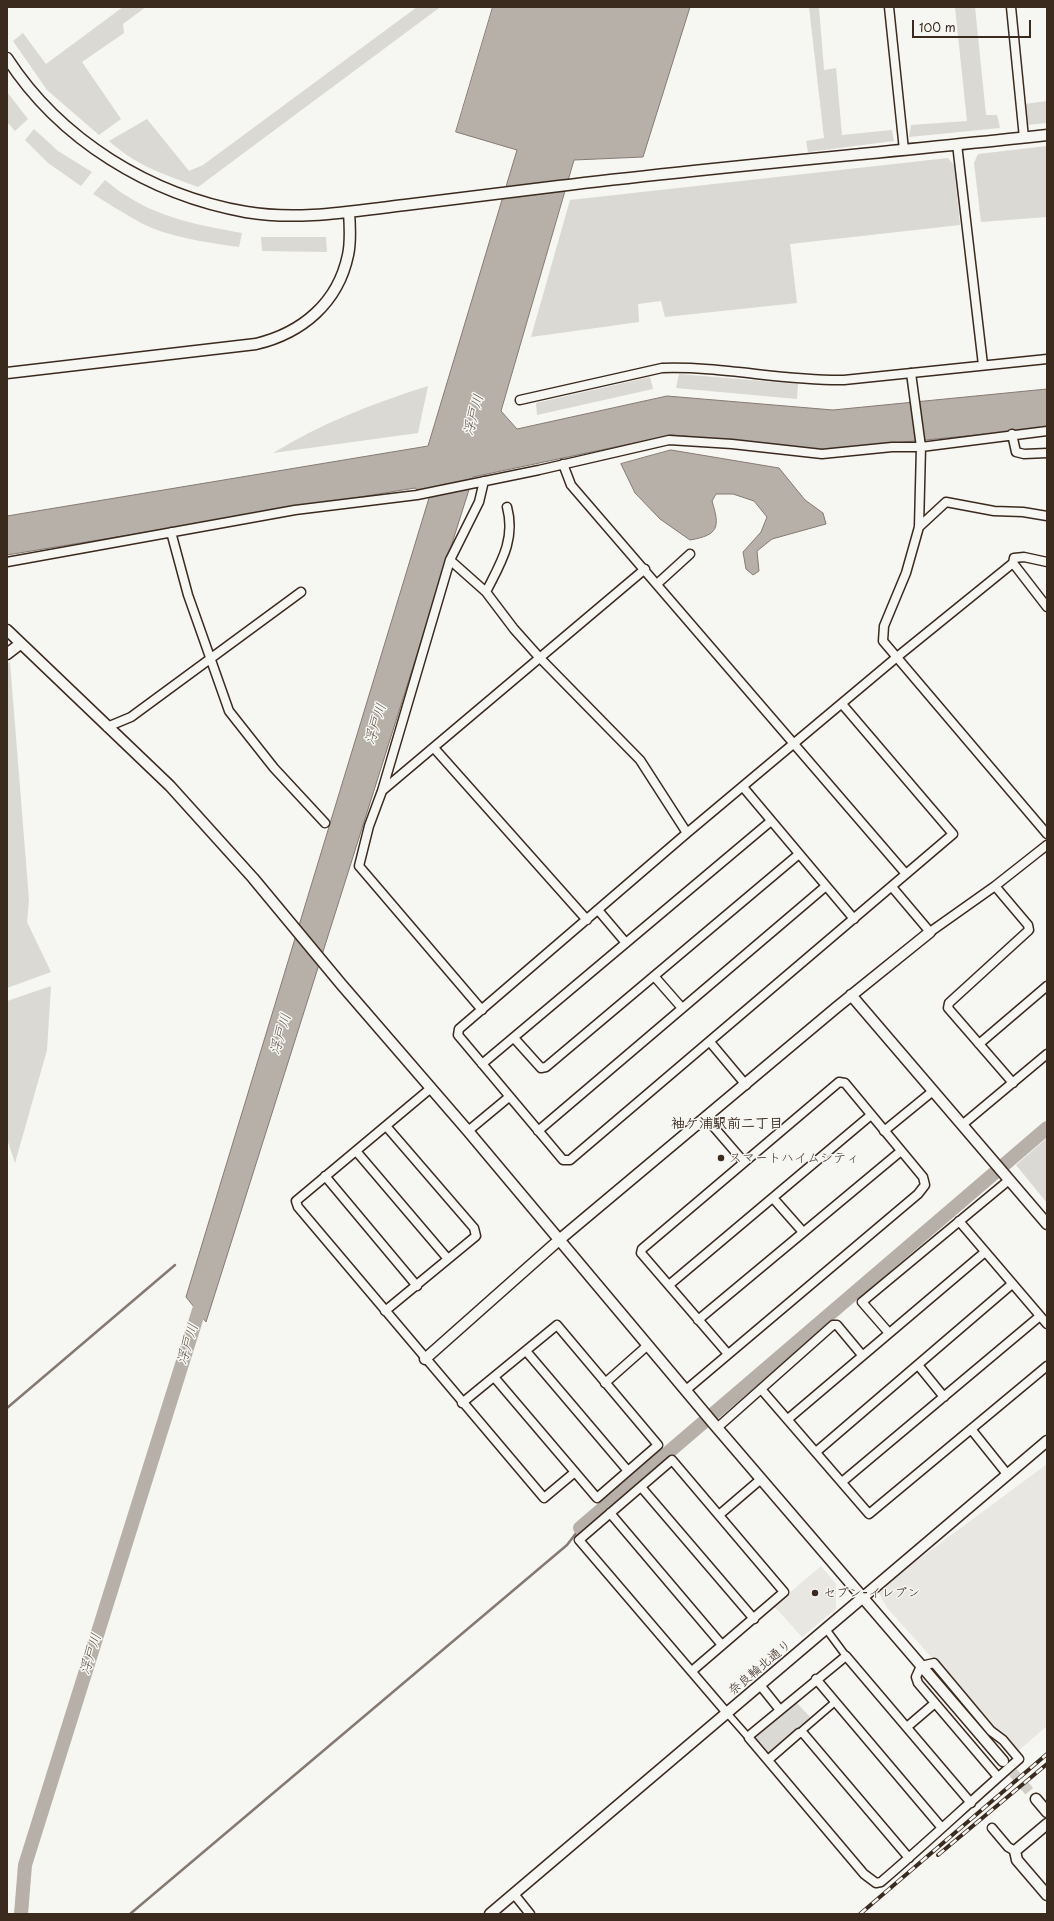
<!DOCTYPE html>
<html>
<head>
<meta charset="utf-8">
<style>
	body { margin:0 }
	#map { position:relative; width:1054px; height:1921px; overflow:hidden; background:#f6f6f2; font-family:"Playpen Sans",sans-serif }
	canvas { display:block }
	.frame { position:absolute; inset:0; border:8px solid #3b2a1e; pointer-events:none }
	.scale { position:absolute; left:912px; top:20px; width:119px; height:18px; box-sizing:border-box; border:2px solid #3b2a1e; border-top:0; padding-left:5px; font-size:12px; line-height:14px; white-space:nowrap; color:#3b2a1e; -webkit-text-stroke:3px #f6f6f2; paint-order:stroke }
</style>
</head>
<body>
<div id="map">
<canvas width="1054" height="1921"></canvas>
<div class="frame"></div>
<div class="scale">100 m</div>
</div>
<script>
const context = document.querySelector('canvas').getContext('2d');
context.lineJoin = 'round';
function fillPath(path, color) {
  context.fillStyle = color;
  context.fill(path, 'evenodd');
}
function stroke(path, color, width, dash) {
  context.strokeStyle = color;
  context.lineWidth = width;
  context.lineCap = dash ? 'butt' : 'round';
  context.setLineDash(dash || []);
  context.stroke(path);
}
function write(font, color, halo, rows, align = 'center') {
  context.font = font + ' "Playpen Sans","Klee One",sans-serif';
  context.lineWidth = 3;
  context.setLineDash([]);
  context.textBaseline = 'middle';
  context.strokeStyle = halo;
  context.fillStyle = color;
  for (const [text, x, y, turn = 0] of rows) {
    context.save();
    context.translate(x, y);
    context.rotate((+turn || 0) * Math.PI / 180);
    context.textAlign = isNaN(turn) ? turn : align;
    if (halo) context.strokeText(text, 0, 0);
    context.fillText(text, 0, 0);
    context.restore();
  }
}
fillPath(new Path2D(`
	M1047 1464V1726L1017 1752 888 1609 877 1590Z
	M821 1566 836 1584V1609L802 1637 774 1606Z`), '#e8e7e2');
fillPath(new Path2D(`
	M123 7H146L123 24 124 33 82 62 121 119 99 135 47 90 13 41 23 33 46 64Z
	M417 7 439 8 198 187C163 174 137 166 109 141L147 119 189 171 203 165Z
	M809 7H819L824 70 836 68 842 135 892 130 894 141 808 152 806 141 824 138Z
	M955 7H975L986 115H997L1000 128 909 137 911 125 967 121Z
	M7 92 28 119 15 131 7 122Z
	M1047 101V123L1027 125 1024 104Z
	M34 129 58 151 92 172 81 186 48 163 25 140Z
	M1047 146V217L981 222 974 163 978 154Z
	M948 158 954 165 960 225 790 244 797 303 665 317 661 301 638 304 639 322 531 337 570 200Z
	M105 180C113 186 121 193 130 198 164 219 203 226 242 233L239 247C206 242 171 238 141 223 125 214 109 204 93 194Z
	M261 237H326L327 252 262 251Z
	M679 374 798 384 797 399 676 388Z
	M650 377 653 389 537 415 536 403Z
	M428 386 418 433 273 453C322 423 374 403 428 386Z
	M10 662 29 900 27 922 51 972 7 988V664Z
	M51 986 47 1050 15 1163 7 1139V1001Z
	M1047 1138V1203L1016 1165Z
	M795 1701 811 1718 770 1754H766L753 1740 754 1736Z`), '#dad9d3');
const water = new Path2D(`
	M493 7H690L643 157 574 160 501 411 517 429 667 396 833 410 1047 389V428L824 450 672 435 473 477 206 1322 186 1297 429 498 415 488 7 555V516L428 446 517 150 456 132Z
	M671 450 779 468 805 500 823 513 826 524 772 539 757 551 759 571 753 575 746 569 743 552 761 532 767 517 754 501 733 494H716L712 501C720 527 719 535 690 540L660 519 635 493 621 464Z`);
fillPath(water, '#b6b0a9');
stroke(water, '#857a71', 1);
stroke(new Path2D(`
	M7 1408 175 1265
	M130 1914 567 1545 580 1528`), '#857a71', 2.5);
stroke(new Path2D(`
	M580 1528 1047 1128
	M21 1914 25 1865 204 1294`), '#b6b0a9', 14);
stroke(new Path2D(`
	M1003 1761 1036 1799`), '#d1cdc8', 10, [10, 5]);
const pedestrian = new Path2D(`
	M826 1629 846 1656
	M727 1713 749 1738
	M799 1733 835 1702`);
const minor = new Path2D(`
	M889 7 904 150
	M1011 7 1024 138
	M957 144 983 365
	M911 373 921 447 919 527 906 573 884 626 883 641 1047 834
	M520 400 662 368C723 366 783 381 844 380L1047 359
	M1012 434 1016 452 1024 454 1047 453
	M563 464 571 485 906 874
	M919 527 946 502 994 511 1023 512 1047 516
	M171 532 188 595 229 711 274 768 325 823
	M450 560 486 592 514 629 539 657 640 760 687 833
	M7 562 295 510 417 495 539 470 669 440 732 444 822 454 892 447H921L1047 431
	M1013 563 1047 607
	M657 584 690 554
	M486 592C500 564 516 540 507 507
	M842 704 953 834 570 1160H563L458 1035 459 1029 687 833 897 657 1013 563 1014 558 1024 557 1047 562
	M107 727 131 717 301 592
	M434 748 587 920
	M743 787 854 919
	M383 790 645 569
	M995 886 1047 845
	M892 887 930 932 995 886 1028 925 1029 930 949 1003 948 1008 1013 1083
	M598 910 626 943
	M654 976 682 1008
	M482 1010 359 866 369 826 382 791 450 560 479 502 484 481
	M514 1038 541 1068 546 1067 799 854
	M710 1042 746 1085
	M979 1044 1047 986
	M482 1064 771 821
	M431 1088 296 1201 298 1207 544 1498 575 1472
	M706 1118 744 1162
	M962 1125 1047 1054
	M468 1131 509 1097
	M538 1131 826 886
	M884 1131 933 1091
	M356 1151 448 1259
	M325 1176 417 1286
	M773 1198 803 1232
	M959 1221 1047 1324
	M669 1285 871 1115
	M385 1311 476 1236 474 1228 386 1126
	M698 1320 901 1151
	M889 1333 862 1302 1009 1180
	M526 1351 628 1471
	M918 1365 944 1397
	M605 1383 648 1345
	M761 1389 869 1514 1047 1366
	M686 1390C763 1325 841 1259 918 1194L925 1185 923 1177 845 1083 839 1082 642 1249 641 1253 728 1354
	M462 1403 557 1325 658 1445 597 1498 494 1377
	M788 1419 985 1252
	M717 1428 833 1325H837L862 1355
	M971 1429 1007 1474
	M816 1452 1012 1284
	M842 1482 1040 1316
	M641 1487 754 1619
	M610 1513 722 1645
	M719 1515 761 1479
	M692 1671 784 1592 672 1460 579 1540 727 1713
	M816 1679 942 1828
	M760 1685 780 1710
	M907 1727 935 1703
	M768 1760 799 1733H803L909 1858
	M971 1803 846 1656 750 1735 749 1738 864 1874 876 1883 881 1882C928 1842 973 1799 1019 1759L1003 1740 991 1731 934 1663 921 1666 916 1677 918 1683 998 1777
	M992 1828 1008 1847 1015 1851
	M514 1894 530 1914`);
const tertiary = new Path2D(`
	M7 58C60 140 150 195 246 212 299 221 353 211 405 205 456 199 507 192 559 186 721 166 884 153 1047 135
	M7 373 256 344C302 333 338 303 348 255 351 242 350 226 349 212
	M7 630 170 786 253 878 341 984 468 1131 713 1423 1003 1761
	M7 654 20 644
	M851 995 1047 1224
	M425 1359 559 1240 837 1007 930 932
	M1036 1799 1047 1812
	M1047 1824 1015 1851 1017 1860 1047 1895
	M490 1914 1047 1441`);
stroke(pedestrian, '#3b2a1e', 9);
stroke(minor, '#3b2a1e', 11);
stroke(tertiary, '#3b2a1e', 13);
stroke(pedestrian, '#f6f6f2', 6);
stroke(minor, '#f6f6f2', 8);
stroke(tertiary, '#f6f6f2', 10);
const rail = new Path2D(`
	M938 1855 1047 1764
	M860 1914 1047 1754`);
stroke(rail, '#3b2a1e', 4);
stroke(rail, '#f6f6f2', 2.5, [8]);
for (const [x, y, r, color] of [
	[721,1158,4,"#3b2a1e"],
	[815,1593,4,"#3b2a1e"]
]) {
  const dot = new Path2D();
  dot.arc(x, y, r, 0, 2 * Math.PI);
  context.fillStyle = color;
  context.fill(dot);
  stroke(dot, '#f6f6f2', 1.5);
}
write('13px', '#3b2a1e', '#f6f6f2', [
	["スマートハイムシティ",729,1158],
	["セブン-イレブン",823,1593]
], 'left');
write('13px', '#3b2a1e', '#f6f6f2', [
	["奈良輪北通り",760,1668,-40]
]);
write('italic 14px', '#605248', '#f6f6f2', [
	["浮戸川",474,415,-74],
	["浮戸川",376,724,-72],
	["浮戸川",281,1034,-73],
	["浮戸川",188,1344,-73],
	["浮戸川",91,1654,-72]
]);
write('bold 14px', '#3b2a1e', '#f6f6f2', [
	["袖ケ浦駅前二丁目",727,1124]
]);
</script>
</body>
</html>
